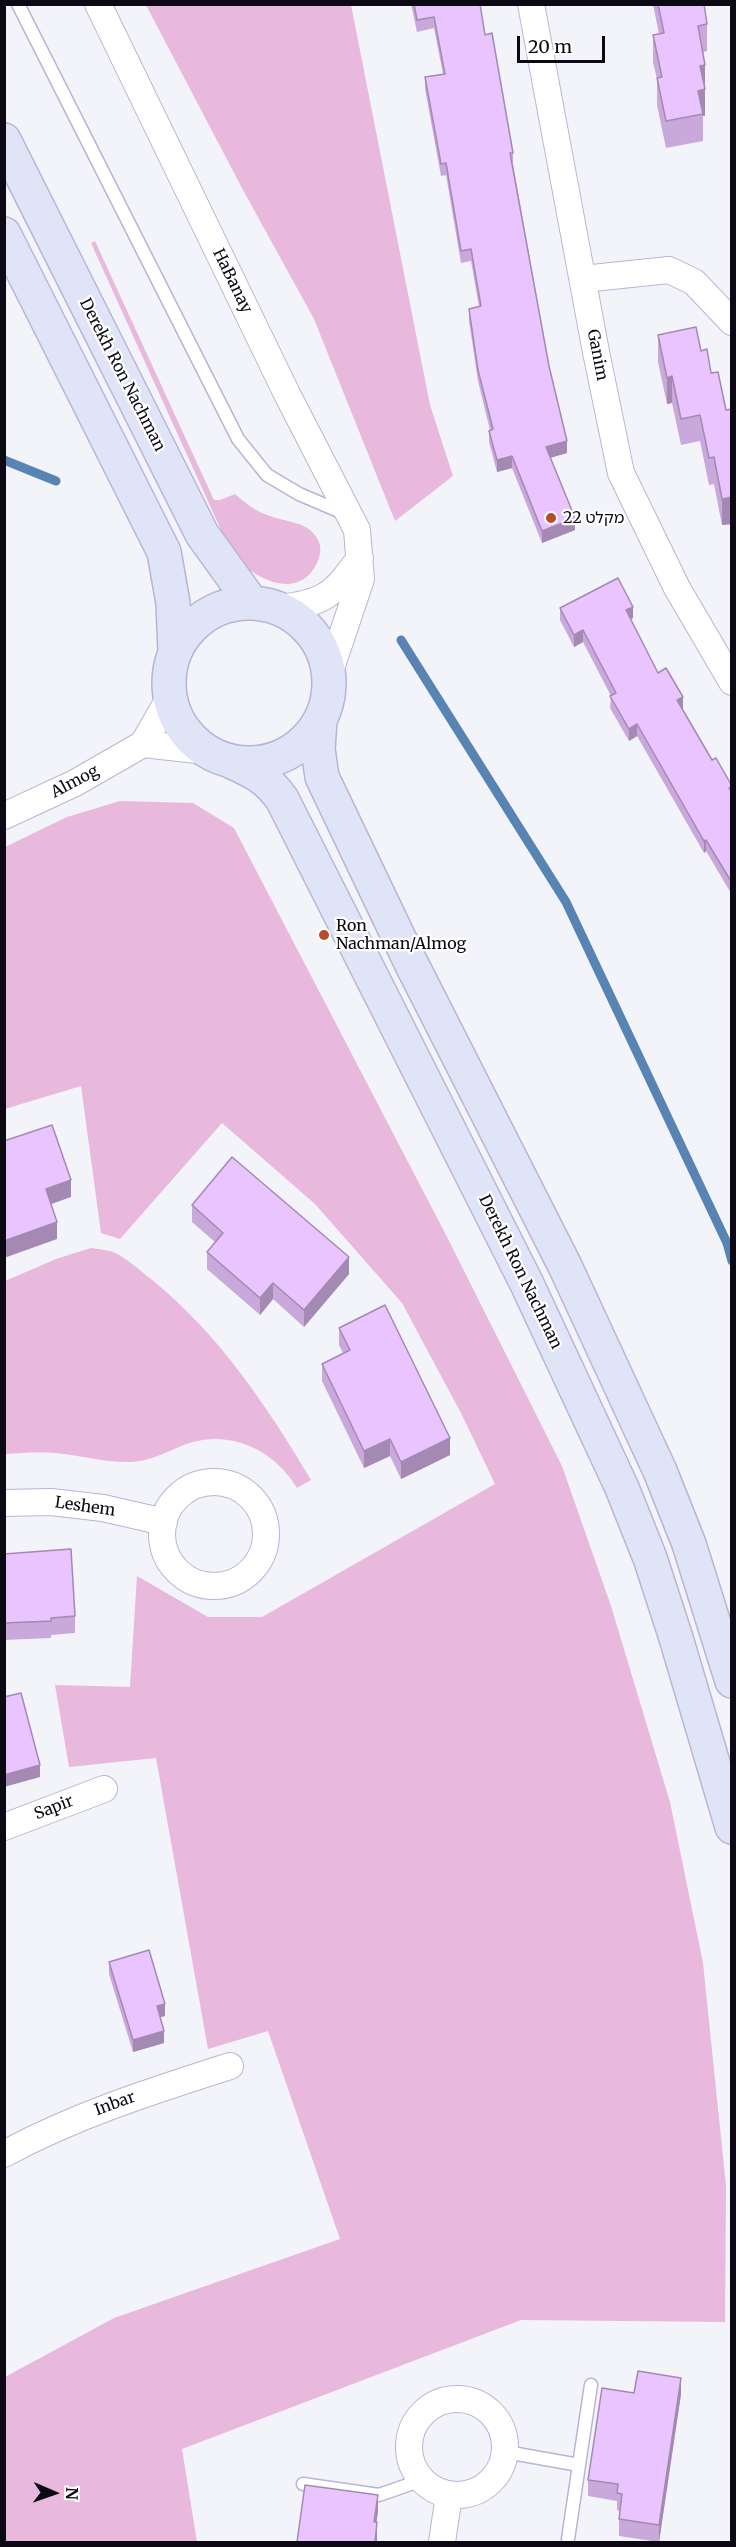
<!DOCTYPE html>
<html>
<head>
<meta charset="utf-8">
<style>
	body { margin:0 }
	#map { position:relative; width:736px; height:2547px; overflow:hidden; background:#f3f3fa; font-family:Merriweather,serif }
	canvas { display:block }
	.frame { position:absolute; inset:0; border:6px solid #0c0915; pointer-events:none }
	.north { position:absolute; left:24px; top:2463px; width:60px; height:60px; -webkit-text-stroke:4px #fff; paint-order:stroke; rotate:92deg; font-size:16px; font-weight:700; line-height:24px; text-align:center; color:#0c0915 }
	.north::after { content:''; display:block; margin:auto; width:21px; height:27px; background:#0c0915; clip-path:polygon(50% 0,100% 100%,50% 72%,0 100%) }
	.scale { position:absolute; left:517px; top:36px; width:88px; height:27px; box-sizing:border-box; border:3px solid #0c0915; border-top:0; padding-left:8px; font-size:18px; line-height:21px; white-space:nowrap; color:#0c0915; -webkit-text-stroke:4px #fff; paint-order:stroke }
</style>
</head>
<body>
<div id="map">
<canvas width="736" height="2547"></canvas>
<div class="frame"></div>
<div class="north">N</div>
<div class="scale">20 m</div>
</div>
<script>
const context = document.querySelector('canvas').getContext('2d');
context.lineJoin = 'round';
function fillPath(path, color) {
  context.fillStyle = color;
  context.fill(path, 'evenodd');
}
function stroke(path, color, width, dash) {
  context.strokeStyle = color;
  context.lineWidth = width;
  context.lineCap = dash ? 'butt' : 'round';
  context.setLineDash(dash || []);
  context.stroke(path);
}
function write(font, color, halo, rows, align = 'center') {
  context.font = font + ' Merriweather,"Noto Sans Hebrew",serif';
  context.lineWidth = 4.5;
  context.setLineDash([]);
  context.textBaseline = 'middle';
  context.strokeStyle = halo;
  context.fillStyle = color;
  for (const [text, x, y, turn = 0] of rows) {
    context.save();
    context.translate(x, y);
    context.rotate((+turn || 0) * Math.PI / 180);
    context.textAlign = isNaN(turn) ? turn : align;
    if (halo) context.strokeText(text, 0, 0);
    context.fillText(text, 0, 0);
    context.restore();
  }
}
fillPath(new Path2D(`
	M146 5H351L430 405 453 476 395 521 314 319 243 190Z
	M95 241 214 500H220L235 494C245 503 257 512 270 516 283 521 304 522 313 533 322 542 322 552 317 563 298 603 251 578 231 552L91 243Z
	M120 801 193 803 234 828 445 1233 562 1466 611 1606 670 1802 703 1963 726 2186 725 2322 521 2320 182 2449 197 2542H5V2377L114 2318 340 2239 268 2031 208 2049 156 1758 69 1767 55 1685 130 1687 137 1576 208 1617H262L495 1484 462 1415 402 1303 315 1204 222 1123 120 1239 101 1233 81 1086 5 1109V847L67 817Z
	M91 1248C98 1249 107 1250 113 1252 127 1258 139 1270 151 1279 219 1334 267 1406 311 1480L297 1488C275 1452 235 1431 193 1442 172 1448 154 1461 132 1462 106 1463 80 1455 55 1453 38 1452 21 1453 5 1454V1281L56 1259Z`), '#e8b8dd');
stroke(new Path2D(`
	M4 460 56 481
	M401 640 566 902 727 1243 732 1261`), '#5884b3', 9);
const lane = new Path2D(`
	M18 4 238 439 267 475 299 494 346 514
	M506 2452 579 2465 568 2539
	M579 2465 591 2385
	M303 2484 379 2495 422 2480`);
const street = new Path2D(`
	M98 4 287 394 357 530 361 579 328 677
	M531 4 596 352 621 473 677 588 732 682
	M583 279 669 270 694 282 732 322
	M279 608C325 603 333 595 360 558
	M143 744 206 751
	M4 816 75 783 143 744 170 697
	M162 1534a52 52 0 1 1 104 0a52 52 0 1 1-104 0Z
	M4 1503 51 1502 103 1508 164 1522
	M4 1827 104 1789
	M4 2154C76 2115 152 2091 230 2066
	M409 2447a48 48 0 1 1 96 0a48 48 0 1 1-96 0Z
	M442 2542 449 2495`);
const secondary = new Path2D(`
	M4 140 202 534 251 602
	M4 234 164 552 173 603 175 651
	M169 683a80 80 0 1 1 160 0a80 80 0 1 1-160 0Z
	M320 720 318 749 322 777 411 963 565 1266 660 1471 689 1544 732 1681
	M230 761C254 772 266 777 282 799L527 1284 622 1488 650 1558 676 1638 732 1827`);
stroke(lane, '#b9b4d6', 15);
stroke(street, '#b9b4d6', 28);
stroke(secondary, '#b9b4d6', 36);
stroke(lane, '#fff', 12);
stroke(street, '#fff', 26);
stroke(secondary, '#dfe5f7', 33);
fillPath(new Path2D(`
	M411 4H480L485 35 513 153V164L549 366 567 453 550 458 575 530 542 543 512 468 497 472 489 442V431L490 430 478 381 469 321V309L479 307 471 261 461 263 446 175 441 176 425 89V77L443 74 434 28 417 32Z
	M653 4H704L707 24V51L703 52 705 65V116H703V141L666 148 657 105V79L653 62V35L659 34Z
	M658 335 701 351 711 373 726 410 732 409V524L722 525 714 484 709 485 700 441 681 445 672 403 667 404 658 362Z
	M560 608 633 618 631 619 658 673 683 708 682 709 712 760 732 786V895L706 851 704 853 637 736 629 741 610 708 611 696 583 642 574 647 560 620Z
	M192 1205 349 1274 304 1327 273 1299 260 1315 207 1269V1252L215 1242 192 1222Z
	M339 1328 450 1455 401 1479 390 1456 364 1468 322 1381V1364L343 1353 339 1345Z
	M4 1554 75 1616V1633L51 1635V1638L4 1640Z
	M109 1962 165 2016 160 2017 164 2043 133 2052 109 1974Z
	M634 2393 681 2394 659 2542 619 2536V2519L620 2511 617 2510V2501L588 2496V2480Z`), '#c9a9db');
fillPath(new Path2D(`
	M705 65V116H703L698 91 700 66Z
	M672 376V403L667 404V378Z
	M567 441V453L546 459V447Z
	M512 456V468L497 472V460Z
	M732 497V524L722 525V499Z
	M575 518V530L542 543V531Z
	M633 607V618L626 622V610Z
	M583 630V642L574 647V635Z
	M683 697V708L677 712V700Z
	M637 724V736L629 741V729Z
	M706 840V851L704 853V841Z
	M71 1180V1197L46 1206V1189Z
	M57 1222V1239L4 1258V1241Z
	M349 1257V1274L304 1327V1310Z
	M273 1283V1299L260 1315V1298Z
	M450 1438V1455L401 1479V1462Z
	M390 1439V1456L364 1468V1451Z
	M40 1765V1777L4 1787V1775Z
	M165 2004V2016L157 2018V2006Z
	M164 2031V2043L133 2052V2040Z
	M681 2378V2394L659 2542V2525Z
	M378 2495V2512L374 2539V2522Z
	M377 2522V2542H375Z`), '#a489b2');
const building = new Path2D(`
	M414 4H480L485 35 492 33 513 153H510L549 366 567 441 546 447 575 518 542 531 512 456 497 460 489 431 493 429 478 370 469 309 481 306 471 249 461 251 446 163 441 164 425 77 445 74 434 17 417 20Z
	M658 4H704L707 24 698 26 705 65 700 66 705 89 698 91 703 114 666 121 657 78 662 77 653 35 664 33Z
	M696 327 701 351 707 349 711 373 718 372 726 410 732 409V497L722 499 714 457 709 458 700 415 681 419 672 376 667 378 658 335Z
	M618 578 633 607 626 610 658 673 666 668 683 697 677 700 712 760 716 758 732 786 729 788 732 793V883L706 840 704 841 637 724 629 729 610 696 616 693 583 630 574 635 560 608Z
	M52 1125 71 1180 46 1189 57 1222 4 1241V1141Z
	M232 1157 349 1257 304 1310 273 1283 260 1298 207 1252 223 1233 192 1205Z
	M385 1305 450 1438 401 1462 390 1439 364 1451 322 1364 350 1350 339 1328Z
	M71 1549 75 1616 51 1618V1621L4 1623V1554Z
	M21 1693 40 1765 4 1775V1697Z
	M149 1950 165 2004 157 2006 164 2031 133 2040 109 1962Z
	M638 2371 681 2378 659 2525 619 2519 622 2494 617 2493 618 2484 588 2480 602 2388 634 2393Z
	M305 2485 378 2495 374 2522H377L375 2542H297Z`);
fillPath(building, '#eac4ff');
stroke(building, '#a489b2', 1.5);
for (const [x, y, r, color] of [
	[551,518,6,"#b64e29"],
	[324,935,6,"#b64e29"]
]) {
  const dot = new Path2D();
  dot.arc(x, y, r, 0, 2 * Math.PI);
  context.fillStyle = color;
  context.fill(dot);
  stroke(dot, '#fff', 2);
}
write('16px', '#0c0915', '#fff', [
	["HaBanay",232,281,64],
	["Ganim",597,355,79],
	["Derekh Ron Nachman",122,375,63],
	["Almog",75,782,-28],
	["Derekh Ron Nachman",520,1272,64],
	["Leshem",85,1507,8],
	["Sapir",54,1808,-21],
	["Inbar",115,2104,-20]
]);
write('16px', '#0c0915', '#fff', [
	["מקלט 22",563,518],
	["Ron",336,926],
	["Nachman/Almog",336,944]
], 'left');
</script>
</body>
</html>
